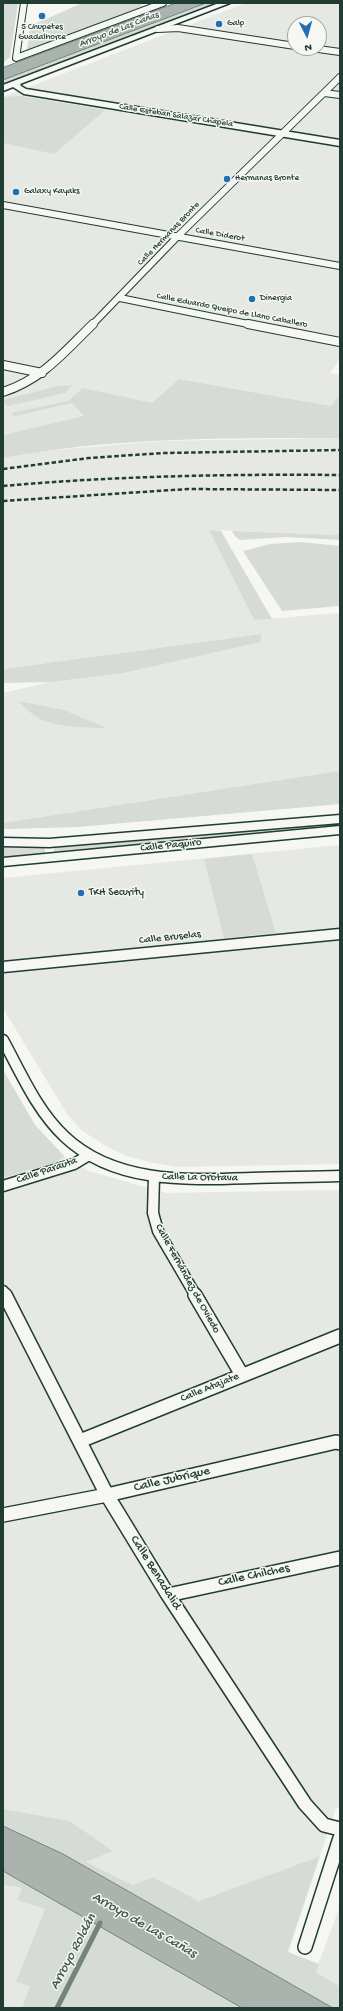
<!DOCTYPE html>
<html>
<head>
<meta charset="utf-8">
<style>
	body { margin:0 }
	#map { position:relative; width:343px; height:2011px; overflow:hidden; background:#f6f6f2; font-family:"Gochi Hand",sans-serif }
	canvas { display:block }
	.frame { position:absolute; inset:0; border:4px solid #1f3d34; pointer-events:none }
	.north { position:absolute; left:287px; top:16px; width:40px; height:40px; box-sizing:border-box; background:#f6f6f2; border:1px solid #a0aca6; border-radius:50%; rotate:174deg; font-size:11px; font-weight:700; line-height:16px; text-align:center; color:#1f3d34 }
	.north::after { content:''; display:block; margin:auto; width:14px; height:18px; background:#1f6fb2; clip-path:polygon(50% 0,100% 100%,50% 72%,0 100%) }
</style>
</head>
<body>
<div id="map">
<canvas width="343" height="2011"></canvas>
<div class="frame"></div>
<div class="north">N</div>
</div>
<script>
const context = document.querySelector('canvas').getContext('2d');
context.lineJoin = 'round';
function fillPath(path, color) {
  context.fillStyle = color;
  context.fill(path, 'evenodd');
}
function stroke(path, color, width, dash) {
  context.strokeStyle = color;
  context.lineWidth = width;
  context.lineCap = dash ? 'butt' : 'round';
  context.setLineDash(dash || []);
  context.stroke(path);
}
function write(font, color, halo, rows, align = 'center') {
  context.font = font + ' "Gochi Hand",sans-serif';
  context.lineWidth = 3;
  context.setLineDash([]);
  context.textBaseline = 'middle';
  context.strokeStyle = halo;
  context.fillStyle = color;
  for (const [text, x, y, turn = 0] of rows) {
    context.save();
    context.translate(x, y);
    context.rotate((+turn || 0) * Math.PI / 180);
    context.textAlign = isNaN(turn) ? turn : align;
    if (halo) context.strokeText(text, 0, 0);
    context.fillText(text, 0, 0);
    context.restore();
  }
}
fillPath(new Path2D(`
	M246 3H340V359L330 373 340 375V394L331 406 179 379 152 403 42 451 161 441 340 438V535L209 530 254 620 340 613V804L77 827 3 829V693L51 682 124 673 261 642V634L3 669V97ZM295 24H319V48H295Z
	M340 845V1164L177 1167 149 1162 127 1156 104 1145 80 1129 67 1114 3 1008V878Z
	M3 1070 35 1125 64 1156 89 1171 166 1193 340 1190V1806L335 1810 320 1856 199 1901 153 1877 133 1885 85 1862 113 1851 70 1821 3 1809Z
	M3 1885 22 1888 18 1900 46 1909 208 2008H3Z
	M340 1906V1986L315 1973Z`), '#e6e8e4');
fillPath(new Path2D(`
	M3 3H18L10 57 3 63Z
	M77 3H146L140 5 143 6 27 51 30 26 80 4Z
	M206 3H216L3 84V80Z
	M18 96 27 97 105 110 54 154 3 143V97Z
	M179 379 331 406 340 394V438C228 438 114 437 3 458V435L84 416 72 403 15 416 11 413 68 401 83 388 152 403Z
	M73 385 65 393 8 406 3 403V400L58 386Z
	M209 530 221 531 272 619 254 620Z
	M232 531 340 535V540L285 537 240 540 235 536Z
	M301 542 340 546V606L282 611 243 551 270 544Z
	M261 634V642L124 673 51 682 3 683V669Z
	M18 701 64 710 106 728C87 728 57 727 40 719 32 715 25 707 18 701Z
	M340 771V804L77 827 3 829V823Z
	M323 823 324 827 54 852V846Z
	M45 846V853L3 858V847Z
	M252 854 276 933 224 938 204 859Z
	M3 1070 35 1125 64 1156 56 1162 3 1178Z
	M3 1809 70 1821 113 1851 86 1862 133 1885 153 1877 199 1901 320 1856 288 1952 319 1964 316 1973 340 1986V2008H333L63 1854 3 1826Z
	M3 1871 25 1883 242 2008H98L93 2006 92 2008H22L30 1986 16 1982 45 1909 17 1900 22 1888 3 1885Z`), '#d6dbd6');
const water = new Path2D(`
	M176 3H206L3 80V68Z
	M3 1826 63 1854 333 2008H242L3 1871Z`);
fillPath(water, '#aab3ae');
stroke(water, '#72847d', 1);
stroke(new Path2D(`
	M57 2008 100 1923`), '#72847d', 5);
const streetFar3 = new Path2D(`
	M24 3 16 58 163 3
	M158 29 178 28 295 46
	M311 48 340 52
	M324 93 340 95
	M3 205 340 266
	M120 298 253 325
	M92 325 178 236 340 77`);
const streetFar2 = new Path2D(`
	M248 324 340 342
	M3 365 42 373
	M3 392C43 379 64 352 93 324`);
const streetFar1 = new Path2D(`
	M3 967 340 934
	M3 1040C21 1073 37 1111 65 1137 115 1184 188 1180 252 1178 281 1177 311 1177 340 1176
	M154 1177 153 1213 158 1231 196 1296
	M3 1186 74 1164 89 1155
	M3 1291 6 1296`);
const street = new Path2D(`
	M5 1295 107 1495 168 1595 305 1804 324 1825 340 1829
	M195 1295 242 1375
	M80 1441 340 1336
	M3 1515 107 1495 336 1442 340 1443
	M168 1595 340 1558
	M305 1947 340 1838`);
const secondary = new Path2D(`
	M219 3H230L20 84 21 86 26 89 340 140V146L24 94 13 87 3 91V85Z
	M340 815V823L49 847 3 846V838L49 839Z
	M340 826V834L3 866V858Z`);
stroke(streetFar3, '#1f3d34', 8);
stroke(streetFar2, '#1f3d34', 10);
stroke(streetFar1, '#1f3d34', 13);
stroke(street, '#1f3d34', 16);
stroke(secondary, '#1f3d34', 3);
stroke(streetFar3, '#f6f6f2', 6);
stroke(streetFar2, '#f6f6f2', 8);
stroke(streetFar1, '#f6f6f2', 10);
stroke(street, '#f6f6f2', 13);
fillPath(secondary, '#f6f6f2');
stroke(new Path2D(`
	M3 469 89 458 163 453 340 450
	M3 486C115 476 227 474 340 475
	M3 501 188 489 340 490`), '#1f3d34', 2.5, [4.5, 2.5]);
for (const [x, y, r, color] of [
	[42,16,4,"#1f6fb2"],
	[219,24,4,"#1f6fb2"],
	[227,179,4,"#1f6fb2"],
	[16,192,4,"#1f6fb2"],
	[252,299,4,"#1f6fb2"],
	[81,893,4,"#1f6fb2"]
]) {
  const dot = new Path2D();
  dot.arc(x, y, r, 0, 2 * Math.PI);
  context.fillStyle = color;
  context.fill(dot);
  stroke(dot, '#f6f6f2', 1.5);
}
write('9px', '#1f3d34', '#f6f6f2', [
	["Galp",227,24],
	["5 Chupetes",42,28,"center"],
	["Guadalhorce",42,38,"center"],
	["Hermanas Bronte",235,179],
	["Galaxy Kayaks",24,192],
	["Dinergia",260,299]
], 'left');
write('9px', '#1f3d34', '#f6f6f2', [
	["Calle Esteban Salazar Chapela",176,116,9],
	["Calle Hermanas Bronte",169,234,-46],
	["Calle Diderot",220,235,10],
	["Calle Eduardo Queipo de Llano Caballero",232,311,11]
]);
write('italic 10px', '#425a52', '#f6f6f2', [
	["Arroyo de Las Cañas",119,30,-21]
]);
write('11px', '#1f3d34', '#f6f6f2', [
	["Calle Paquiro",171,846,-6],
	["Calle Bruselas",170,938,-6],
	["Calle Parauta",47,1171,-19],
	["Calle La Orotava",200,1178,1],
	["Calle Fernández de Oviedo",187,1279,61],
	["Calle Atajate",210,1388,-22]
]);
write('11px', '#1f3d34', '#f6f6f2', [
	["TKH Security",89,893]
], 'left');
write('13px', '#1f3d34', '#f6f6f2', [
	["Calle Jubrique",172,1480,-13],
	["Calle Benadalid",155,1573,58],
	["Calle Chilches",254,1576,-12]
]);
write('italic 14px', '#425a52', '#f6f6f2', [
	["Arroyo de Las Cañas",144,1926,30],
	["Arroyo Roldán",74,1952,-62]
]);
</script>
</body>
</html>
